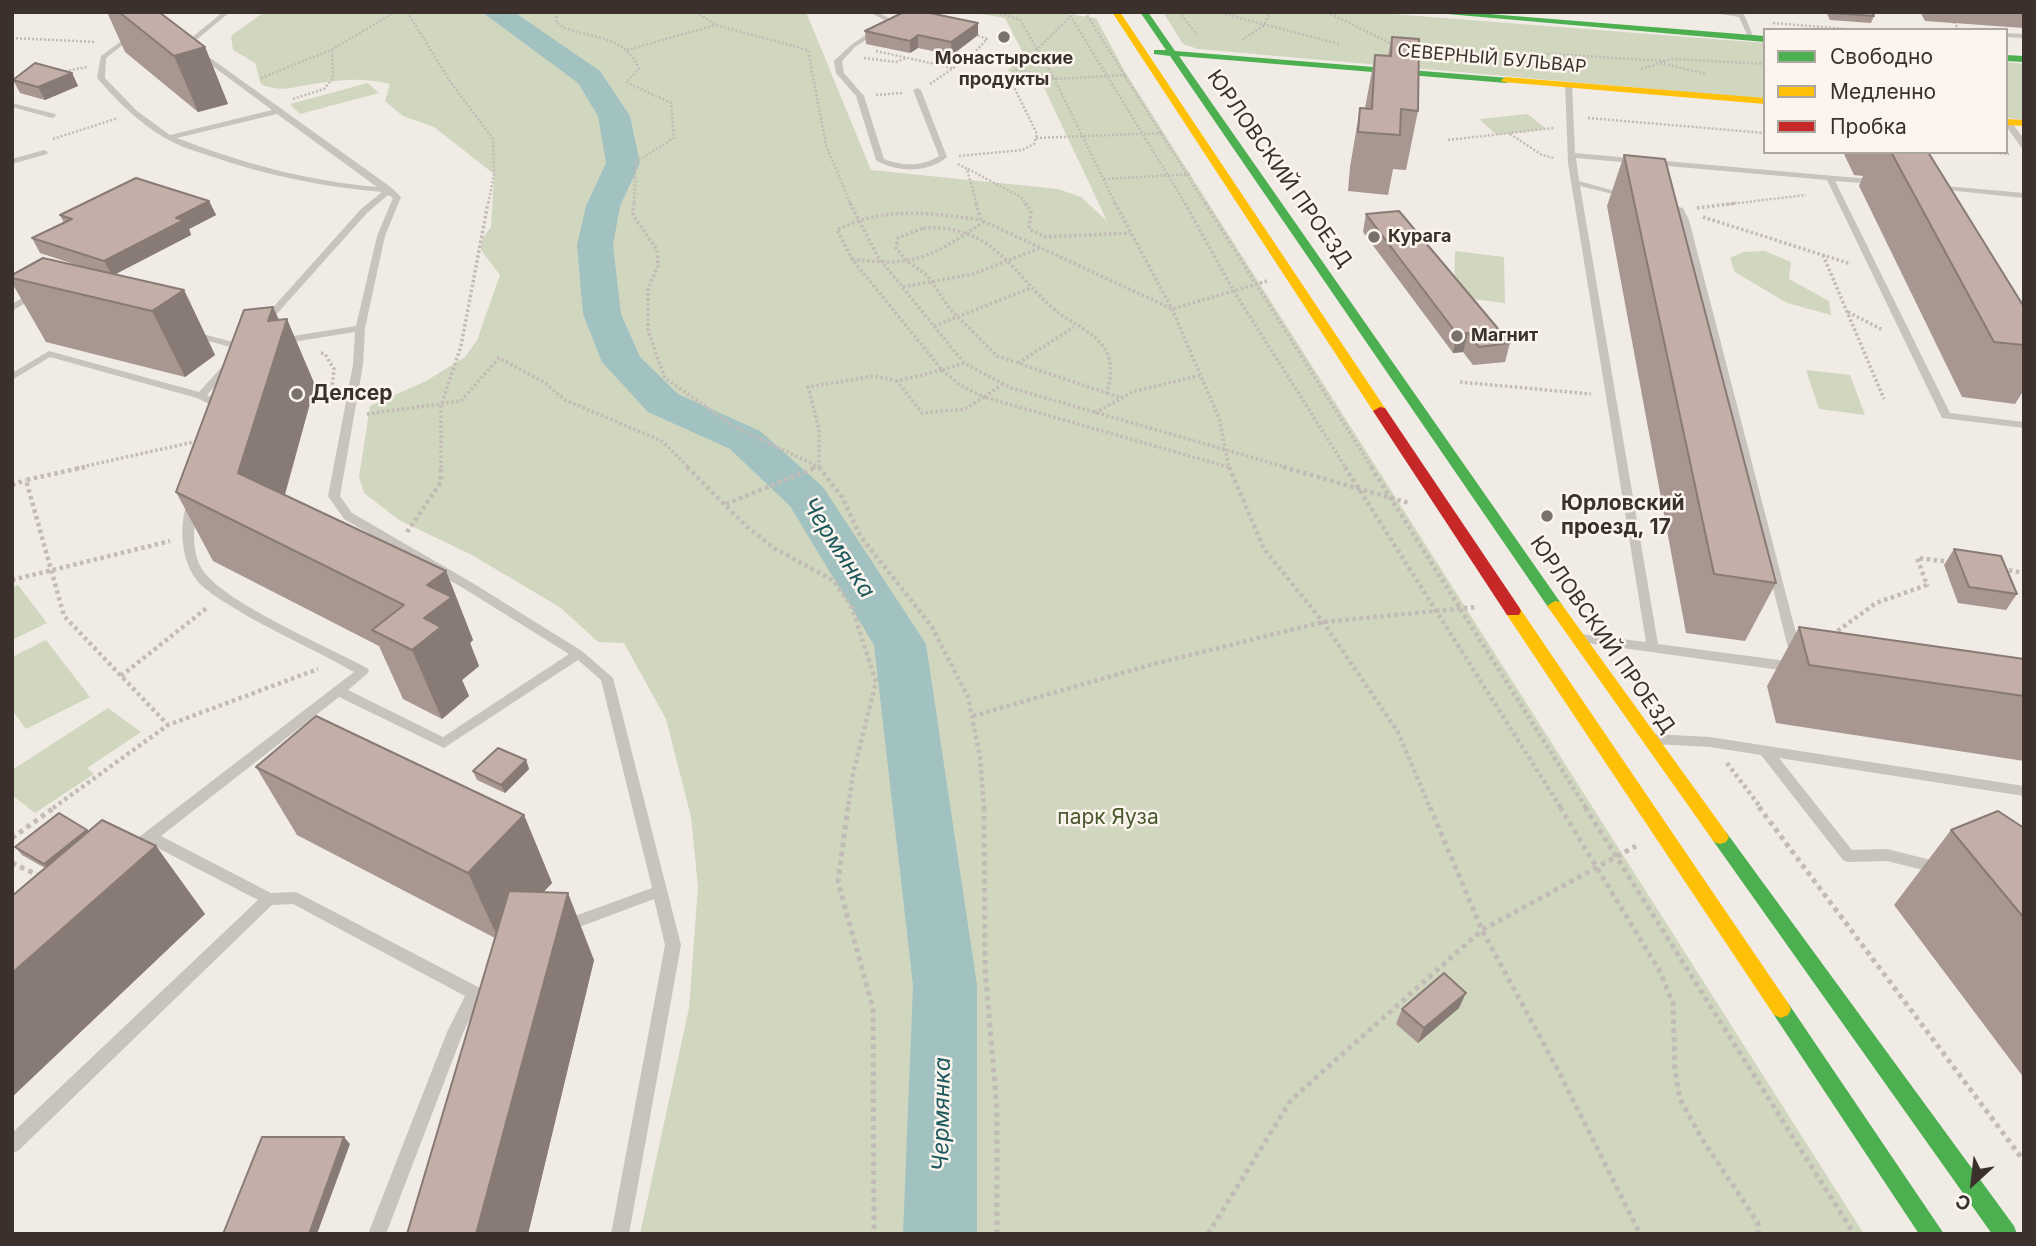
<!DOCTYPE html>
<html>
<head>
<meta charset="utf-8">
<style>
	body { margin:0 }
	#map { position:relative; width:2036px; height:1246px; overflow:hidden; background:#f0ebe5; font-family:Inter,sans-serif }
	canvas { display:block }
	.frame { position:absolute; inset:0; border:14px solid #3b302b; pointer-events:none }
	.legend { position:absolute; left:1763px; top:28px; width:245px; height:126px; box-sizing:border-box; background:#fbf5ee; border:2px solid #aea6a0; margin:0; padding:9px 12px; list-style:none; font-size:21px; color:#3b302b }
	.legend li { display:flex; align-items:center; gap:14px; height:35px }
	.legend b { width:35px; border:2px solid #aea6a0 }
	.north { position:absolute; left:1938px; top:1148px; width:70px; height:70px; -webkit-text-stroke:5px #fbf5ee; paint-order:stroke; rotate:207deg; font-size:19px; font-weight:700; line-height:28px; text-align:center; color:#3b302b }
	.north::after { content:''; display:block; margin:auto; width:24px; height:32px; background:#3b302b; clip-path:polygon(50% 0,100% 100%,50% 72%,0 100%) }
</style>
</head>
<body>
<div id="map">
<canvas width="2036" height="1246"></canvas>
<div class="frame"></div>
<ul class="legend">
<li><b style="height:9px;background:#4caf50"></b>Свободно</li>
<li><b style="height:9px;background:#ffc107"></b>Медленно</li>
<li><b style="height:9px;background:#c62828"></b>Пробка</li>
</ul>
<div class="north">С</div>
</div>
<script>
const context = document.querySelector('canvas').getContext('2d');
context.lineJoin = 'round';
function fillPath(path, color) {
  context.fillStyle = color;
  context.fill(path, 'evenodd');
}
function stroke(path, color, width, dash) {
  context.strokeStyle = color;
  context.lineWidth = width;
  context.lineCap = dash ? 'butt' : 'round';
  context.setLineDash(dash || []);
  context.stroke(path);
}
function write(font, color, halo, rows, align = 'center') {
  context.font = font + ' Inter,sans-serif';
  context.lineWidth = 5;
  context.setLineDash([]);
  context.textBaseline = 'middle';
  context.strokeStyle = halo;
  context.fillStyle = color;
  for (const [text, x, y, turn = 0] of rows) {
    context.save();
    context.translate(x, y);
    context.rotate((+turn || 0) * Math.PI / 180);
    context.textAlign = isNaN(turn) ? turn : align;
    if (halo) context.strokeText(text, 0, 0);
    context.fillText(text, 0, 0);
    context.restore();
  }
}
fillPath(new Path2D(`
	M264 12H806L871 170 1058 189 1081 197 1107 221 1040 79 1007 71 1024 55 1005 18 968 12H1052L1096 18 1125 72 1864 1234H640L689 1008 698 887 691 817 666 719 624 643 598 642 561 608 472 555 399 520 364 493 359 477 370 406 426 381 465 357 477 340 500 275 481 250 482 239 491 227 494 174 434 127 403 116 385 101 390 84C366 78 345 79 320 83 298 85 283 94 261 84L255 63 233 50 231 36Z
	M1163 12H1367L1765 43V99L1198 49 1183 44Z
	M2006 62 2024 64V120L2006 118Z
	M368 83 379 93 300 114 290 104Z
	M1528 114 1546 129 1497 135 1479 119Z
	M1455 251 1504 257 1505 303 1454 297Z
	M1765 251 1791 262 1789 279 1829 301 1831 315 1787 303 1735 272 1730 258 1743 252Z
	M1806 370 1850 375 1865 415 1819 409Z
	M18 585 47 623 12 640V587Z
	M46 640 90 697 26 729 12 710V657Z
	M108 708 141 732 87 768 94 774 35 813 12 795V770Z`), '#d1d6bf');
fillPath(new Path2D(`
	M482 12H514L600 71 630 116 640 163 620 206 613 245 621 314 640 357 678 394 760 431 823 487 926 644 977 985V1234H903L913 985 874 645 790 506 730 449 648 412 602 362 583 314 577 245 586 206 606 163 598 116 578 83Z`), '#a1c2c1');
stroke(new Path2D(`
	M407 12 452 84 493 139 494 174 488 205
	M557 12 556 22 564 28C594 39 626 36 639 69L626 82 671 103 674 138 636 162 634 205
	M696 12 716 25 808 50 826 145 851 205
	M997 12 1020 20 1054 78 1116 205
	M1068 12 1186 205
	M1085 12 1206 205
	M1179 12 1197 35
	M1217 12 1339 44
	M1327 12 1396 46
	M1947 12 1959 30
	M1773 23 1858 30
	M974 34 987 39 972 55 1019 64
	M12 38 96 42
	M1242 40 1263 26 1271 12
	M627 50 716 25
	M876 51 953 68
	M1463 54H1551L1665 61
	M864 58 896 62 906 58
	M1660 63 1706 74
	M1017 69 1055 79 1126 75
	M1641 69 1672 59 1765 64
	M61 72 87 67
	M261 78 331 50 395 12
	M930 84 972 55
	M876 95 902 93
	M293 99 324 89 333 78 332 52
	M1588 118 1765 133
	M1510 134 1542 155 1554 158
	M1036 138 1162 133
	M53 139 118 118
	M1448 140 1554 128
	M1984 152 2009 154
	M959 156 1022 150 1034 144 1037 134 1009 77 1075 12
	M958 164 967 169 977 205
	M968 169 1021 197 1027 205
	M1104 179 1191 174
	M1722 205 1806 195`), '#c2bbb6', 2.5, [2, 2]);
stroke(new Path2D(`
	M634 203 633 215 657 250 658 266 648 288V331L665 378 733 426 821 468
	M850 203 878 257 964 363 1011 388 1289 468
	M976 203 981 220 1172 309 1267 281
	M1025 203 1031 211 1029 229 1045 237 1130 233
	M1115 203 1172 309 1219 418 1229 468
	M1185 203 1233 290 1346 468
	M1205 203 1372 468
	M1697 208 1737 203
	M1703 217 1851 264
	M923 228C993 224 1010 271 1055 310 1070 323 1096 332 1106 351 1113 364 1111 379 1107 393L997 356 950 309 927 275 908 262 896 248 898 238Z
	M1823 255 1884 399
	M852 259C916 268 932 256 984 222
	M903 287 973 274 1040 248
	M1848 312 1883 330
	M934 326 1031 288
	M321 353 325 354 334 369 332 387
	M964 363 942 370 852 259 837 230C881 206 933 213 981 220
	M1018 363 1074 327
	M942 370 960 385 984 397 965 409 922 413 897 381Z
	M1460 382 1591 394
	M1003 384 984 397 1228 467
	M1107 393 1119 397
	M1095 413 1132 392 1201 375
	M367 414 461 401 499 358 544 382 565 400 662 441 689 468
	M77 468 198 441
	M441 468V406L461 346 488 203
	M813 468 819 466V429L808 387 874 376 897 381`), '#c2bbb6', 3.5, [2.5, 2.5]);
stroke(new Path2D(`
	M85 467 26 480 64 616 168 725
	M687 467 746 526 774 548 834 581 852 608 876 682 853 774 848 808
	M819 467 842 497 861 537 932 627 968 697 980 757 984 808
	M1229 467 1264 549 1323 622 1398 732 1430 808
	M1283 467 1409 503
	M1345 467 1561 808
	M1371 467 1586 808
	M12 485 26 480
	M726 504 817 467
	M407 532 441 482V467
	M2002 569 2024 573
	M12 580 170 541
	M1832 635 1876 603 1927 585 1917 558 1952 562
	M121 676 208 607
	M973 716 1150 665 1323 622 1476 607
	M1727 763 1761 808
	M53 808 168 725 318 669`), '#c2bbb6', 4.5, [3.5, 3.5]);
stroke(new Path2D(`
	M848 807 838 882 873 1008 874 1234
	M984 807 985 967 997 1111V1234
	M1430 807 1482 930 1559 1072 1640 1234
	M1560 807 1659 970 1673 1003 1675 1070 1680 1099 1702 1139 1758 1223V1234
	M1585 807 1854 1234
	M1759 807 2024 1161
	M12 838 55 807
	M12 863 40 876
	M1208 1234 1291 1100 1482 930 1636 846`), '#c2bbb6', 5, [4.5, 4.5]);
fillPath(new Path2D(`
	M223 12H230L195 41V47L392 188 401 197 385 236 365 328 363 365 340 496 352 513 471 582 582 651 613 678 681 945 629 1234H611L665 945 654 899 566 932 561 931 558 926 561 921 652 888 601 680 578 660 444 748 339 697 161 836 271 893 295 892 300 894 480 988 482 993 463 1033 386 1234H368L447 1032 465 996 293 904 272 905 18 1151 12 1153V1133L258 900 150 844 131 857 126 855 124 851 126 847 354 672C319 652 283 636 249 617 233 607 214 597 200 584 180 563 178 523 189 498L193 496 199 500C194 521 190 549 202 569 222 602 329 647 367 668L369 671 367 674 348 690 443 737 569 654 463 588 344 519 328 496 353 365 355 332 280 344 275 341 280 338 356 326 377 236 393 198 388 195 367 213 266 326H260V322L361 209 382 192C323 187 265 175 210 156 195 151 178 146 165 138 139 123 117 101 97 78L101 56 135 31 138 33 137 34 106 58 105 78 137 111 170 135 272 110 188 48 190 39ZM277 114 377 187C308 181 241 163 177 138Z
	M869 12H878L894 21 855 47 842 61 844 73 864 96 884 159C901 166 922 167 939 156L913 90 917 88 921 90 947 157C929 173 896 173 876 160L856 96 836 73 834 61 851 45 886 21Z
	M1708 12H1743L1754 38 1749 39 1739 17Z
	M2006 33 2024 34V38L2006 37Z
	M1565 82 1572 84 1575 153 1880 180V184H1877L1835 181 1950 413 2024 422V428L1942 418 1827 180 1576 158 1579 181 1629 195 1625 197 1580 186 1658 644 1794 662 1800 667 1798 670 1794 672 1580 642 1574 638 1580 634 1646 642 1568 163Z
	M12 103 55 114 56 116 52 118 12 107Z
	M2006 120H2010L2024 139V147H2021L2006 126Z
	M44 150 48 152 47 154 12 164V159Z
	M1934 185 2024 193V198L1937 189 1933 187Z
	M1663 203 1683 208 1689 220 1802 656 1800 659H1792L1790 656 1681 220 1677 212 1660 208 1659 206Z
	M36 290 41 293 39 295 12 311V304Z
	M192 331 240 344 244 342 249 345 242 350 189 336V332Z
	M49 351 199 392 228 360 231 359 236 362 207 395 219 401 225 413 220 416 216 415 211 405 197 398 50 357 12 380V373Z
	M1653 734 1710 737 2024 786V796L1779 758 1852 850 1887 849 1939 862 1944 864 1946 868 1944 872 1939 874 1887 861 1848 862 1843 860 1761 755 1710 747 1653 744 1648 743 1646 739 1648 735Z`), '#c9c3be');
fillPath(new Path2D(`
	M1140 12H1148L1175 51 1509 78 1511 80 1506 83 1179 56 1560 602 1563 606 1560 610H1550L1170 56 1154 54V50H1166Z
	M1425 12H1464L1765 36V42Z
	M2006 55 2024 56V62L2006 61Z
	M1720 830 1726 832 2014 1226 2017 1234H1992L1714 842 1711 837 1714 832Z
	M1781 1000 1788 1003 1944 1234H1919L1774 1015 1771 1009 1774 1003Z`), '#4caf50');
fillPath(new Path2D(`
	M1112 12H1120L1387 411 1385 414 1380 415 1373 411Z
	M1506 77 1765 98V104L1503 82 1501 80Z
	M2006 119 2024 120V126L2006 125Z
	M1555 601 1560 602 1726 832 1729 837 1726 842 1720 844 1714 842 1550 610 1547 606Z
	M1513 606 1519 607 1788 1003 1791 1009 1788 1015 1781 1018 1774 1015 1507 615 1505 611 1507 607Z`), '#ffc107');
fillPath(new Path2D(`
	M1380 407 1385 408 1519 607 1521 611 1519 615H1507L1373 411Z`), '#c62828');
fillPath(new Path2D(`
	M107 12H159L205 47 228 104 198 112 125 52Z
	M1826 12H1872L1874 16 1871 23 1830 20Z
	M1920 12H2024V28L1925 21Z
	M865 31 978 35 952 55 918 48 910 53 866 44Z
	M1392 37 1418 111 1406 170 1393 169 1388 195 1348 191 1350 167 1360 108H1365L1375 55 1388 56Z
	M72 73 78 86 45 100 20 93 13 80Z
	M1843 152H1928L2024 307V390L2015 404 1962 397 1859 186 1863 176 1854 175Z
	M1624 155 1776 583 1745 641 1686 633 1607 206Z
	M209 201 216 215 189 229 191 235 115 274 184 290 215 355 185 377 46 342 12 283V275L83 267 40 253 32 238 64 223 60 215Z
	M1366 214 1510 343 1505 362 1473 365 1463 352 1453 353 1363 232Z
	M273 307 279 320 315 385 285 495 446 571 473 640 470 643 479 666 462 680 469 696 442 719 403 699 379 646 213 561 176 492Z
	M1954 549 2017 594 2006 610 1958 603 1944 565Z
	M1799 627 2024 659V761L1776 723 1767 686Z
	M526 760 529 769 505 793 477 780 473 771Z
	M256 767 524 815 552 883 543 892 594 960 528 1234H407L495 938 297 835Z
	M2024 828V1078L1894 905 1951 830Z
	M89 831 156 846 205 914 12 1097V896L45 868 22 855 15 847Z
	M1459 1008 1418 1043 1396 1024 1402 1009Z`), '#a89690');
fillPath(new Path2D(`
	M978 23V35L952 55 951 42Z
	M918 35V48L910 53V41Z
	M205 47 228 104 198 112 174 56Z
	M72 73 78 86 45 100 38 87Z
	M209 201 216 215 189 229 191 235 112 276 104 261 176 218Z
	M184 290 215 355 185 377 152 311Z
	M273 307 284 332 287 319 315 385 272 540 238 473 268 321Z
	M1468 333 1463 352 1453 353 1457 334Z
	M446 571 473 640 470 643 479 666 462 680 469 696 442 719 412 650 424 618 427 585Z
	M526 760 529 769 505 793 501 785Z
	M524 815 552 883 499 940 468 873Z
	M87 830 94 838 51 872 44 864Z
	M156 846 205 914 12 1097V973Z
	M568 893 594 960 528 1234H476Z
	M1466 993 1459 1008 1418 1043 1424 1028Z
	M344 1137 350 1144 317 1234H309Z`), '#887a75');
const building = new Path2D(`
	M119 12H159L205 47 174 56Z
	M904 12H925L978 23 951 42 918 35 910 41 865 31Z
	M1833 12H1872L1874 16 1833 13Z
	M1392 37 1419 39 1418 111 1401 109 1400 135 1358 132 1360 108 1372 109 1375 55 1391 56Z
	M35 63 72 73 38 87 13 80Z
	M1891 152H1928L2024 307V345L1994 342Z
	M1624 155 1665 159 1776 583 1714 574Z
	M136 178 209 201 176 218 184 220 104 261 32 238 72 219 60 215Z
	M1399 211 1510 343 1479 347 1468 333 1457 334 1366 214Z
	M43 258 184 290 152 311 12 278V275Z
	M273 307 268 321 287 319 238 473 446 571 427 585 452 597 424 618 441 627 412 650 372 630 404 605 176 492 244 310Z
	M1954 549 2001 556 2017 594 1969 587Z
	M1799 627 2024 659V696L1809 665Z
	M316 716 524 815 468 873 256 767Z
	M498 748 526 760 501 785 473 771Z
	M1998 811 2024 828V918L1951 830Z
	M59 813 87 830 44 864 15 847Z
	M102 820 156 846 12 973V896Z
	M509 891 568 893 476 1234H407Z
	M1444 973 1466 993 1424 1028 1402 1009Z
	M262 1137H344L309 1234H223Z`);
fillPath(building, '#c3afa7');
stroke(building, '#887a75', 2);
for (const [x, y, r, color] of [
	[1004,37,7,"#7a716c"],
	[1374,237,7,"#7a716c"],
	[1457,336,7,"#7a716c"],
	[297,394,7,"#7a716c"],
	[1547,516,7,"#7a716c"]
]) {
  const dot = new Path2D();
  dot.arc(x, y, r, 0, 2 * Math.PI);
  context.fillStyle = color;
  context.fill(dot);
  stroke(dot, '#fbf5ee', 2.5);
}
write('bold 18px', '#3b302b', '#fbf5ee', [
	["Монастырские",1004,59,"center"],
	["продукты",1004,80,"center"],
	["Курага",1388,237],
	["Магнит",1471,336]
], 'left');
write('18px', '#3b302b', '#fbf5ee', [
	["СЕВЕРНЫЙ БУЛЬВАР",1492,59,5]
]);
write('21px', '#3b302b', '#fbf5ee', [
	["ЮРЛОВСКИЙ ПРОЕЗД",1279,169,55],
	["ЮРЛОВСКИЙ ПРОЕЗД",1602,635,55]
]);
write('bold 21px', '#3b302b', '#fbf5ee', [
	["Делсер",311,394],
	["Юрловский",1561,504],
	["проезд, 17",1561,528]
], 'left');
write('21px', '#4a5a2e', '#fbf5ee', [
	["парк Яуза",1108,818]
]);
write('italic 23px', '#1f5a5e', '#fbf5ee', [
	["Чермянка",838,548,57],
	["Чермянка",942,1114,-89]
]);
</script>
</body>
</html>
